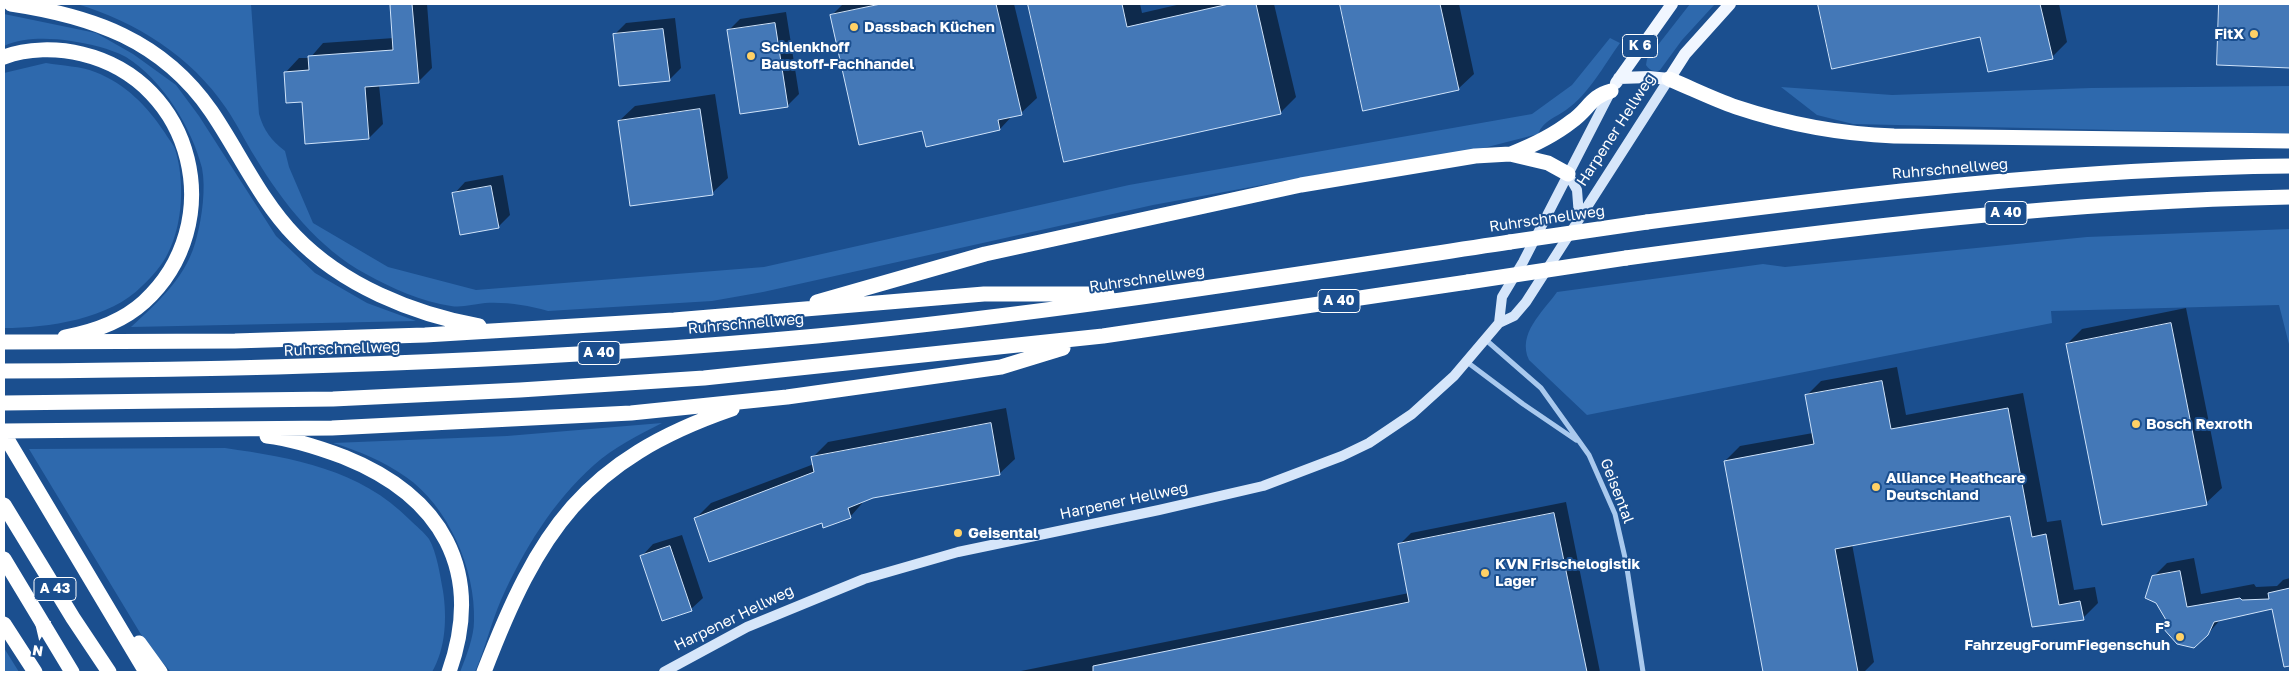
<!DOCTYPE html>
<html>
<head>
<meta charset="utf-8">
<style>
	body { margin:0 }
	#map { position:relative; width:2294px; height:676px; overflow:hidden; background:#1b4f8f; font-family:"Golos Text",sans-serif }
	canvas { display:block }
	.frame { position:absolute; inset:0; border:5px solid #fff; pointer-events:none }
	.north { position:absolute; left:15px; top:611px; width:50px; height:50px; -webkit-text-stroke:4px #1b4f8f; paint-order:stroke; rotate:189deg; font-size:14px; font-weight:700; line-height:20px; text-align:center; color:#fff }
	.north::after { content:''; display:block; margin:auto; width:18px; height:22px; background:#fff; clip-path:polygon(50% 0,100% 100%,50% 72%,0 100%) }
</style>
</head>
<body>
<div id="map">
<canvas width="2294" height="676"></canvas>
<div class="frame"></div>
<div class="north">N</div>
</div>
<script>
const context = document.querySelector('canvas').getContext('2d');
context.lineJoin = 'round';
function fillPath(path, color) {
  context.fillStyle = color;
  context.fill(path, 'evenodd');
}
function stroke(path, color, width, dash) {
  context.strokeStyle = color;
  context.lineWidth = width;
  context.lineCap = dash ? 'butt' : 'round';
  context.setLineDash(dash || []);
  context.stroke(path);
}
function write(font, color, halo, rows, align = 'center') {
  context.font = font + ' "Golos Text",sans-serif';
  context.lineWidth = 4;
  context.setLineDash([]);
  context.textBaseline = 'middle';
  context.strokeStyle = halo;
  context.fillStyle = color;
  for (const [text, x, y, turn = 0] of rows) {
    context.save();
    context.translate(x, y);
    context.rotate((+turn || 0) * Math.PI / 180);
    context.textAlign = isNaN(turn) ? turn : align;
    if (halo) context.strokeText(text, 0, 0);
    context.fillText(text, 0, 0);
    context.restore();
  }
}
fillPath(new Path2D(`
	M77 4H251L259 114C264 131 271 140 285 151L289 167 313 223 388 267 476 290 764 267 1129 185 1532 114 1572 85 1610 38 1620 43C1604 65 1589 94 1566 110 1556 117 1543 121 1538 134L1472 151 1311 176 1153 205 763 292 712 301 548 311C526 305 508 302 485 303 474 304 462 308 451 306 422 302 391 288 366 274 318 248 283 203 255 157 245 141 237 124 226 108 191 56 136 22 77 4Z
	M1690 4H1715L1682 40 1660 70C1655 73 1649 70 1646 65L1647 59Z
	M4 14 96 33 133 54 176 85 199 116 276 236 315 273 367 303 416 321 131 327C159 301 188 276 197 236 202 217 206 188 202 168 192 128 162 79 126 57 109 48 90 44 71 41 50 38 24 37 4 46Z
	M46 63C62 66 81 66 95 72 126 84 147 106 165 133 168 138 173 144 175 149 185 180 183 224 168 253 163 264 151 278 142 286 110 319 48 328 4 328V73Z
	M2290 86V134L1853 124 1817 115 1781 87 1892 95 2091 88Z
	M2290 229V348L2279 305 2051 311 2052 323 1587 415 1529 360C1517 334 1542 313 1557 292L1763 264 1785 267 2087 237Z
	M662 423C639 435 614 447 594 465 553 501 523 551 501 600 491 623 485 649 475 672H460C466 657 474 637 474 621 476 570 448 506 406 477 383 461 359 451 333 443L507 436Z
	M225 448C293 458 360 469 410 520 416 526 424 532 429 539 437 553 440 575 443 591 447 617 446 648 432 672H171L148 646 29 449Z
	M4 648 19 672H4Z`), '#2e69ad');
fillPath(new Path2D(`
	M393 4H427L432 68 418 82 379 85 383 124 369 138 303 100 286 72 299 58H310L323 43 394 38 391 6Z
	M843 4H1014L1037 98 1021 113 1013 115 1000 129 923 130 831 16Z
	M1030 4H1140L1142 13 1181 4H1274L1296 97 1281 112 1065 161Z
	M1341 4H1459L1474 74 1458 89 1364 109Z
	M1819 4H2059L2067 42 2052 57 1981 36 1833 68Z
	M2220 4H2290V66L2218 64Z
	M786 12 799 94 787 106 729 30 740 19Z
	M675 18 681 68 669 80 614 35 626 23Z
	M715 94 728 178 712 193 619 121 635 106Z
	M503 175 510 215 498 227 454 194 465 182Z
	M2186 308 2222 488 2206 503 2067 344 2082 329Z
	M1897 367 1906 415 2023 393 2047 522 2061 520 2074 590 2095 587 2098 603 2083 618 2033 625 2011 515 1852 544 1874 662 1864 672H1764L1725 461 1740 446 1813 433 1806 396 1821 381Z
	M1006 408 1015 459 999 474 873 497 865 500 850 517 822 521 696 518 711 503 814 464 813 457 828 442Z
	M1566 502 1600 672H1016L1409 593 1399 545 1411 533Z
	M682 535 703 598 691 609 642 556 653 544Z
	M2194 558 2201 594 2254 584 2256 587 2277 586 2283 580 2290 578V657L2284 658 2273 608 2221 619 2205 637 2164 627 2169 623 2153 577 2167 563Z`), '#0007');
const building = new Path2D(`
	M412 4 419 83 365 87 369 139 305 144 302 102 286 103 284 72 309 70 308 56 393 50 390 5Z
	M881 4H996L1022 115 998 120 1000 130 926 147 922 131 859 145 830 15Z
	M1028 4H1122L1127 27 1229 4H1256L1281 114 1064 162Z
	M1340 4H1440L1459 90 1363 111Z
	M1818 4H2040L2053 59 1988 72 1980 37 1832 69Z
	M2219 4H2290V68L2217 65Z
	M775 23 788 107 740 114 727 30Z
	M663 29 670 81 619 86 613 34Z
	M700 109 713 195 630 206 618 121Z
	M491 186 499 228 460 235 452 193Z
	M2171 323 2207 505 2102 525 2066 344Z
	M1882 381 1891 429 2008 408 2032 537 2046 534 2059 605 2080 601 2084 620 2032 627 2010 516 1835 549 1858 672H1763L1724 461 1814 444 1805 395Z
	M991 423 1000 475 873 498 848 508 851 518 823 528 822 523 709 562 694 518 814 472 811 457Z
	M1554 513 1587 672H1093V666L1409 602 1398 544Z
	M670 546 692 611 662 621 640 556Z
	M2180 571 2187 607 2240 598 2242 600 2269 599 2268 593 2290 588V666L2284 667 2272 609 2214 622 2208 635 2194 648 2177 644 2162 627 2169 625 2156 603 2145 598 2152 576Z`);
fillPath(building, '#4478b7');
stroke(building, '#cfe3fa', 1);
stroke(new Path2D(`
	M1486 340 1541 388 1589 455 1615 514 1626 562 1643 672
	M1467 362 1523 404 1576 440`), '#a9c9ee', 5);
stroke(new Path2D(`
	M1568 174 1577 190 1579 216
	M1499 323 1502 297 1523 262 1611 91
	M664 672 747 627 864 579 958 552 1159 510 1263 486 1342 456 1369 443 1412 414 1454 376 1499 323 1514 316 1526 302 1669 79`), '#d6e6fa', 10);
stroke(new Path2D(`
	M1619 78 1649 77 1669 79 1685 54 1730 4
	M1616 83 1672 4`), '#f0f6ff', 12);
stroke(new Path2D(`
	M11 4C92 16 162 40 211 111 239 152 260 200 295 236 342 285 413 314 479 326
	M4 57C27 48 58 48 82 54 195 81 229 224 144 302 123 321 92 332 65 337
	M1669 79C1691 88 1713 99 1736 107 1787 124 1840 134 1894 136L2290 141
	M1511 154C1534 145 1553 136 1572 121 1588 110 1591 96 1611 91
	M1647 222C1860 194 2075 168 2290 166
	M1626 258C1846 228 2068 201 2290 197
	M817 302 985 254 1301 185 1475 156 1510 154 1548 163 1568 174
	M4 342 235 341 425 335 674 320 984 294H1107
	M4 371C275 370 546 361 817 336 1049 314 1279 277 1510 242
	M4 403 333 399 520 390 704 378 1103 336 1468 282
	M4 431 332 428 631 413 787 397 1001 367 1063 348
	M4 434 146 672
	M267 436C294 439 320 448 344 457 441 496 485 570 449 672
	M4 505 73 618 109 672
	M4 559 72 672
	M4 624 35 672
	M139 643 160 672
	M484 672C538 531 584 460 732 409`), '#fff', 15);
stroke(new Path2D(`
	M1510 242 1647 222
	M1468 282 1626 258`), '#fff', 15);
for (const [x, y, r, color] of [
	[854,27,5,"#ffd166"],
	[2254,34,5,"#ffd166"],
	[751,56,5,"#ffd166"],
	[2136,424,5,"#ffd166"],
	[1876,487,5,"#ffd166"],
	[958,533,5,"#ffd166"],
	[1485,573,5,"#ffd166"],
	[2180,637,5,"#ffd166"]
]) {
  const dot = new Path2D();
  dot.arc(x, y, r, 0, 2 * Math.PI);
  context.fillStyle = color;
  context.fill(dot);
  stroke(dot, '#1b4f8f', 2);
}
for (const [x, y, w] of [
	[1640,46,35],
	[2006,213,42],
	[1339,301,42],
	[599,353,42],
	[55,589,42]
]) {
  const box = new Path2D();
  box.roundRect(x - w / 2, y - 11.5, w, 23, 4);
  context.fillStyle = '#1b4f8f';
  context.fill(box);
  stroke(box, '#fff', 1);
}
write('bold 14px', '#fff', null, [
	["K 6",1640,46],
	["A 40",2006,213],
	["A 40",1339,301],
	["A 40",599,353],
	["A 43",55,589]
]);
write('bold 15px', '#fff', '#1b4f8f', [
	["Dassbach Küchen",864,27],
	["FitX",2244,34,"right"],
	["Schlenkhoff",761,47],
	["Baustoff-Fachhandel",761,64],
	["Bosch Rexroth",2146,424],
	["Alliance Heathcare",1886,478],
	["Deutschland",1886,495],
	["Geisental",968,533],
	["KVN Frischelogistik",1495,564],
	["Lager",1495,581],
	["F³",2170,628,"right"],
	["FahrzeugForumFiegenschuh",2170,645,"right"]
], 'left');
write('15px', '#fff', '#1b4f8f', [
	["Harpener Hellweg",1616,130,-57],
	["Ruhrschnellweg",1950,169,-5],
	["Ruhrschnellweg",1547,219,-8],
	["Ruhrschnellweg",1147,279,-8],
	["Ruhrschnellweg",746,324,-5],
	["Ruhrschnellweg",342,349,-2],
	["Geisental",1617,491,69],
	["Harpener Hellweg",1124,501,-12],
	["Harpener Hellweg",734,618,-26]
]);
</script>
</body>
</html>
